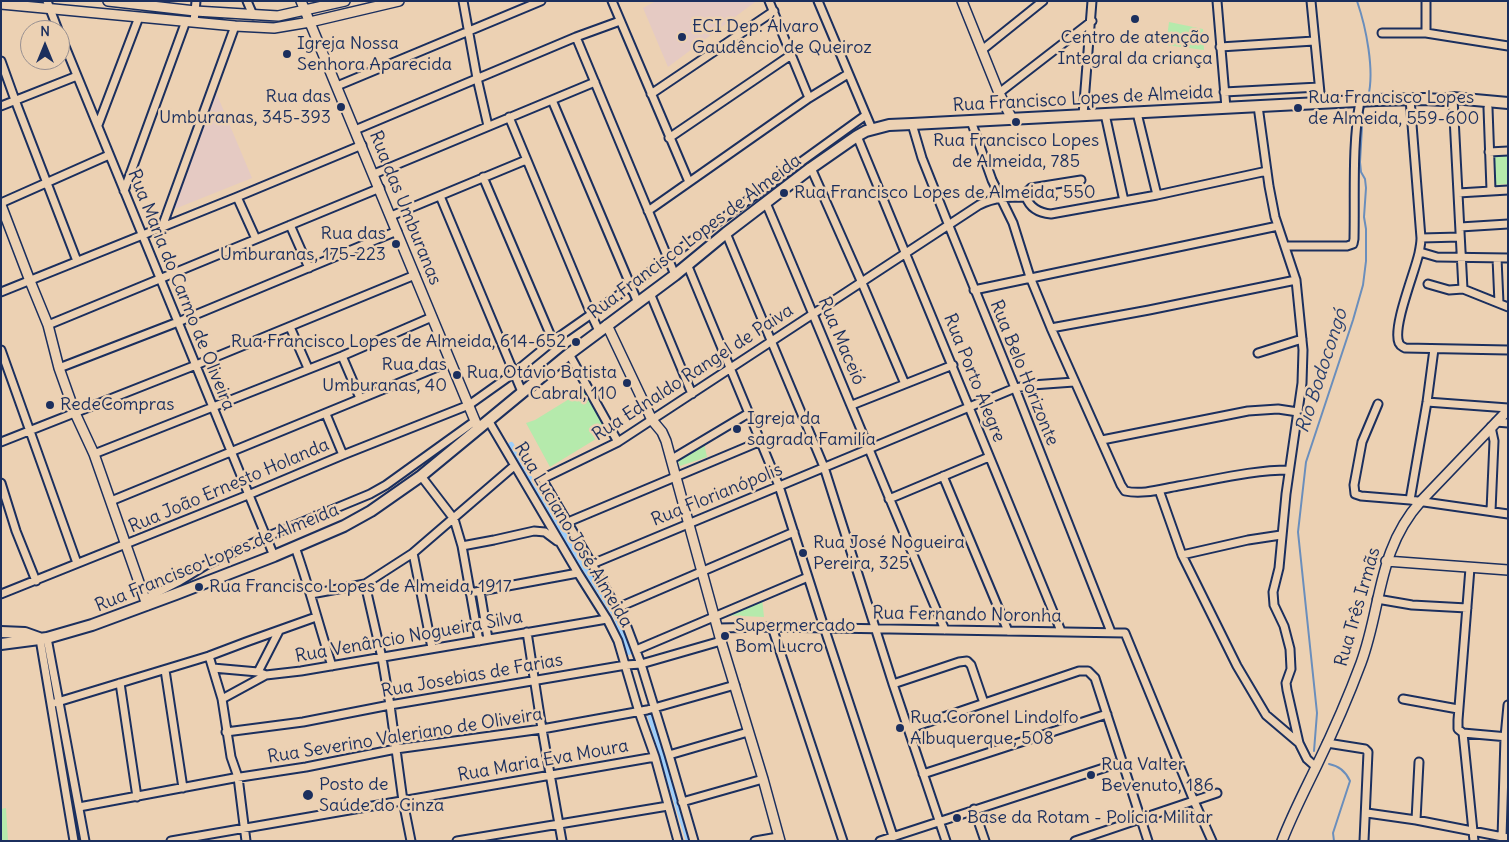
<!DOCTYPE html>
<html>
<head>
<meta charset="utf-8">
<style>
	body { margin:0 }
	#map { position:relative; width:1509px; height:842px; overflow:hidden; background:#ecd1b3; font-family:Delius,sans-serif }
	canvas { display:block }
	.frame { position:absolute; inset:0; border:2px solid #1b2f5e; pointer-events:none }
	.north { position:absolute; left:20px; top:20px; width:50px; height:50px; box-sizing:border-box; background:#ecd1b3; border:1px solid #989091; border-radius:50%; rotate:0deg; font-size:14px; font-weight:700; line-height:20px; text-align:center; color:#1b2f5e }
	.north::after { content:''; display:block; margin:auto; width:18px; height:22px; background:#1b2f5e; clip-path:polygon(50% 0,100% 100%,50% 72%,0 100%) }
</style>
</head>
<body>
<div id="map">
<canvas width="1509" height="842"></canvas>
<div class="frame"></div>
<div class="north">N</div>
</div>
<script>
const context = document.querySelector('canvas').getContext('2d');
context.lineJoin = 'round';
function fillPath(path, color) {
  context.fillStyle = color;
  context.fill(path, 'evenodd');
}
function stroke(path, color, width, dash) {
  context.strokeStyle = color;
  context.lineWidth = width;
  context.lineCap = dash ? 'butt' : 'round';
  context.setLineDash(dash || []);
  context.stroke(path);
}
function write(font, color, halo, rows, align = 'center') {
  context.font = font + ' Delius,sans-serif';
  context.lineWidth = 5;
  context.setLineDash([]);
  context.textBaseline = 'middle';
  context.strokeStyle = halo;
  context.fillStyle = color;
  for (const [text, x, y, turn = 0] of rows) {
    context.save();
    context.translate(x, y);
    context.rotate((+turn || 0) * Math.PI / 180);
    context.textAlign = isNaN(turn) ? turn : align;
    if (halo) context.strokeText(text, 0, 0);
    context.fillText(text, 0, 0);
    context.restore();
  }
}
fillPath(new Path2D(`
	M656 1H755V2L668 67 643 8Z
	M215 90 252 178 172 210Z`), '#e5cac3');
fillPath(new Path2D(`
	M1169 22 1203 29 1204 50 1166 45Z
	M1508 154V184L1494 185 1493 155Z
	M587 388 609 431 550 467 526 423 535 420Z
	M704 443 707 457 680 466 677 458Z
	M762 598 764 617 719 615Z
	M6 808 8 841H1V809Z`), '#b5eaac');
stroke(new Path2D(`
	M1357 1C1366 27 1375 71 1368 97
	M1314 751 1317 713 1298 532 1306 462 1353 320 1363 285 1366 261V229L1364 217 1366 188 1365 179 1361 172 1360 162 1363 109 1366 104
	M1329 764C1340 766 1346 772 1350 781L1333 833 1334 841`), '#6a8ebc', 2);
stroke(new Path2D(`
	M511 445 540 498 617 618 629 652
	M649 711 689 841`), '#9ecefa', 6);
const minor = new Path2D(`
	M47 1 58 30
	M247 1 253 15
	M463 1 477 78 488 126
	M612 1 689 182
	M769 1 809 98
	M818 1 872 129
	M1217 1 1226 108
	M1311 1 1321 103
	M194 22 196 1
	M1382 33H1426L1508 46
	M1426 33V1
	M60 34 274 556
	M576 37 675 275
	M1220 47 1314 41
	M982 50 1043 1
	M1 61 15 100 77 261
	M337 86 541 1
	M1224 92 1319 87
	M999 93 1092 21
	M651 94 774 11
	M1453 98 1463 289
	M1410 99 1421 238C1421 243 1420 248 1419 253 1415 272 1392 327 1399 343 1401 347 1402 346 1405 348L1508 350
	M552 100 638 303
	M1 106 77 76
	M1258 106 1269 186 1275 217 1296 280 1303 350 1302 383 1286 494 1279 568 1273 592 1274 605 1284 626 1290 649 1291 669 1286 683 1287 690 1299 743 1307 759 1316 767
	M1488 108 1491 190
	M1137 113 1157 195
	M1105 114 1124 201
	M1083 115 1092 1
	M509 117 591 314 599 331
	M971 121 992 180 1013 223 1030 277 1051 328 1121 485 1125 491C1143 495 1161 489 1178 486 1214 480 1252 470 1289 470
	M912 124 922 158 949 226 1015 388 1111 632
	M98 125 139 17
	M355 130 576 37 620 21
	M857 136C926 300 993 466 1061 631
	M669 138 791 55
	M1489 152 1508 151
	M811 168 862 283 905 384
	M374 174 595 82
	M483 177 553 341
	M124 191 186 21
	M1458 193 1508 190
	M440 196 522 392
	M237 197 256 239
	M1026 197C1030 208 1040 213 1051 214L1157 195 1267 171
	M1026 197 1028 191 1031 188 1081 180
	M1 203 109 155
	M766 203C827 345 884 488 945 630
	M648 211 809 98 848 74
	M391 216 526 160
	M290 225 309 268
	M162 227 235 26
	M1460 227 1508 224
	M726 233 824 467 893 684 946 841
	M1421 238 1460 237
	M1286 246H1347L1353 244 1354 239C1355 193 1352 146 1360 101
	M1420 252 1437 257 1508 258
	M1497 258 1499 303
	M687 264 779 486 824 627 893 836
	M1428 284 1449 290 1463 289 1508 307
	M974 290 1278 226
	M1 292 237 197 362 145
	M650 293 692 394
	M48 325 380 188
	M290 327 308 368
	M1051 328 1149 310 1296 280
	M1 350 77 563
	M1258 353 1302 339
	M569 354 618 442
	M342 356 360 398
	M59 368 178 322 397 231
	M1427 402 1508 408
	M1378 404 1362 442 1354 485 1355 494 1361 496 1410 500 1508 514
	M852 405 953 365
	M326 414 343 455
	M488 420 578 573 607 619 618 641 639 712 655 757 678 841
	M1496 422 1508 423
	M1102 440 1248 411 1278 409 1298 412
	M1 442 196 365 415 275
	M94 454 342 356 432 317
	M672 459 749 413
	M421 476 454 519 462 546 479 641
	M943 476 1008 631
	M1 483 16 531 36 581
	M1159 490 1182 555 1237 666 1266 715 1299 743
	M889 499 989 457
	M1410 500 1427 402 1434 349
	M111 501 450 362
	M1491 511 1494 441 1491 427
	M568 522 761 441
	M462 546 494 540 534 531 545 532 557 541
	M295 547C309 586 319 626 332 666
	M413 553 432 648
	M1182 555 1248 540 1281 535
	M592 564 1015 388 1032 385 1074 382
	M1470 568 1458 720V729L1463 733 1474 841
	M365 584 382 658 390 705 403 801 411 841
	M480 591 488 639
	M470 593 578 573
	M1 594 248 495 343 455 469 405 514 373 553 341 630 287 668 258 866 115
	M311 594 365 584 413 553 514 466
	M145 599 178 582 206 565 266 537 370 494 386 485 475 421
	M1377 599 1412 605 1467 608
	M617 608 794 532
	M772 627 843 841
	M718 628 772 627 1125 633 1194 801 1212 841
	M527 632 542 729 562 841
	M47 638 85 841
	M40 639 74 841
	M636 650 808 577
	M209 656 222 699 231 757 238 777 246 841
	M213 668 258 672 266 675
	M165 670 183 788
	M258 672 279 631
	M120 683 137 797
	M893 684 959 662 967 661 971 665 984 703
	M222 699 266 675 301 671 607 619
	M1403 699 1458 709
	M51 704 209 656 246 642 316 617
	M908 729 1079 671H1088L1095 678 1148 841
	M226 732 303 722 390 705 626 665 641 664 721 641
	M1463 733 1508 737
	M1327 743 1365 749 1368 752 1364 841
	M669 755 748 732
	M923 774 1107 714
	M682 802 763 779
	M79 807 234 778 306 767 396 749 542 729 647 710 735 685
	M974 809 985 841
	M1367 813 1416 820 1508 838
	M1416 820 1419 762
	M1502 838 1505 737 1508 705
	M171 841 655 757
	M457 841 668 806
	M694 841 669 755 641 664 627 627 592 564 542 479 618 442 979 205C995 197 1009 197 1026 197
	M755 841 778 837
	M880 841 1122 762
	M1075 841 1217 793`);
const tertiary = new Path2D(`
	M108 1 195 11 278 16 345 1
	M301 1 478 428
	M962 1 999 93 1012 119
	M1 4 235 26 274 28 310 22 399 1
	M1 205 30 281 48 325 59 368 75 413 94 454 147 605
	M607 325 652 420 662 432 666 441 721 641 763 779 780 841
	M1386 561 1508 570
	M1282 841C1292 815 1305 790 1317 765 1333 732 1348 698 1361 663 1382 606 1377 550 1421 501L1508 410`);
const secondary = new Path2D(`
	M1 632 25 633 39 638
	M1 644 47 638 92 625 176 594 274 556 344 526 371 511 421 476 569 354 675 275 726 233 811 168 857 136 866 131 889 125 912 124 1377 100 1424 99 1443 100 1453 98 1508 103`);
stroke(minor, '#1b2f5e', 11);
stroke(tertiary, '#1b2f5e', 12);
stroke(secondary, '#1b2f5e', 14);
stroke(minor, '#ecd1b3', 7);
stroke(tertiary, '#ecd1b3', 9);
stroke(secondary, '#ecd1b3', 10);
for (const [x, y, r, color] of [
	[1135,19,5,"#1b2f5e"],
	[682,37,5,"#1b2f5e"],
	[287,54,5,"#1b2f5e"],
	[341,107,5,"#1b2f5e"],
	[1298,108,5,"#1b2f5e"],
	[1016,122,5,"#1b2f5e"],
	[784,193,5,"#1b2f5e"],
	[396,244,5,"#1b2f5e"],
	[576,342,5,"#1b2f5e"],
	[457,375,5,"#1b2f5e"],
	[627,383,5,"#1b2f5e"],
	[50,405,5,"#1b2f5e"],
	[737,429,5,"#1b2f5e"],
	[803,553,5,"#1b2f5e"],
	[199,587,5,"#1b2f5e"],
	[725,636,5,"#1b2f5e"],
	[900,728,5,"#1b2f5e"],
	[1091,775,5,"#1b2f5e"],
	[308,795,6,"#1b2f5e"],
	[957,818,5,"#1b2f5e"]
]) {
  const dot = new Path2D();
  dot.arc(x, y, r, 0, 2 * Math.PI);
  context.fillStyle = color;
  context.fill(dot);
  stroke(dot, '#ecd1b3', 2);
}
write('18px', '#1b2f5e', '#ecd1b3', [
	["ECI Dep. Álvaro",692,27],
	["Gaudêncio de Queiroz",692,48],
	["Centro de atenção",1135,38,"center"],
	["Integral da criança",1135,59,"center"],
	["Igreja Nossa",297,44],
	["Senhora Aparecida",297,65],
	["Rua das",331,97,"right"],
	["Umburanas, 345-393",331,118,"right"],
	["Rua Francisco Lopes",1308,98],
	["de Almeida, 559-600",1308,119],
	["Rua Francisco Lopes",1016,141,"center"],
	["de Almeida, 785",1016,162,"center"],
	["Rua Francisco Lopes de Almeida, 550",794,193],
	["Rua das",386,234,"right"],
	["Umburanas, 175-223",386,255,"right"],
	["Rua Francisco Lopes de Almeida, 614-652",566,342,"right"],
	["Rua das",447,365,"right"],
	["Umburanas, 40",447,386,"right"],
	["Rua Otávio Batista",617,373,"right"],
	["Cabral, 110",617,394,"right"],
	["RedeCompras",60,405],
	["Igreja da",747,419],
	["sagrada Familía",747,440],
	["Rua José Nogueira",813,543],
	["Pereira, 325",813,564],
	["Rua Francisco Lopes de Almeida, 1917",209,587],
	["Supermercado",735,626],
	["Bom Lucro",735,647],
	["Rua Coronel Lindolfo",910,718],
	["Albuquerque, 508",910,739],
	["Rua Valter",1101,765],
	["Bevenuto, 186",1101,786],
	["Posto de",319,785],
	["Saúde do Cinza",319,806],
	["Base da Rotam - Polícia Militar",967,818]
], 'left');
write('18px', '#1b2f5e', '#ecd1b3', [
	["Rua Francisco Lopes de Almeida",1083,99,-3],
	["Rua das Umburanas",405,208,68],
	["Rua Francisco Lopes de Almeida",695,237,-37],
	["Rua Maria do Carmo de Oliveira",181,290,68],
	["Rua Maceió",841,341,67],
	["Rua Ednaldo Rangel de Paiva",693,373,-33],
	["Rua Belo Horizonte",1024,373,68],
	["Rua Porto Alegre",974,378,68],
	["Rua João Ernesto Holanda",229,486,-23],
	["Rua Florianópolis",717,495,-22],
	["Rua Luciano José Almeida",573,535,59],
	["Rua Francisco Lopes de Almeida",217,558,-22],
	["Rua Três Irmãs",1358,607,-74],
	["Rua Fernando Noronha",967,615,1],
	["Rua Venâncio Nogueira Silva",409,637,-10],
	["Rua Josebias de Farias",472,676,-10],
	["Rua Severino Valeriano de Oliveira",405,736,-9],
	["Rua Maria Eva Moura",543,761,-10]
]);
write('italic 19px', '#283f6e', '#ecd1b3', [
	["Rio Bodocongó",1322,371,-72]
]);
</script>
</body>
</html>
